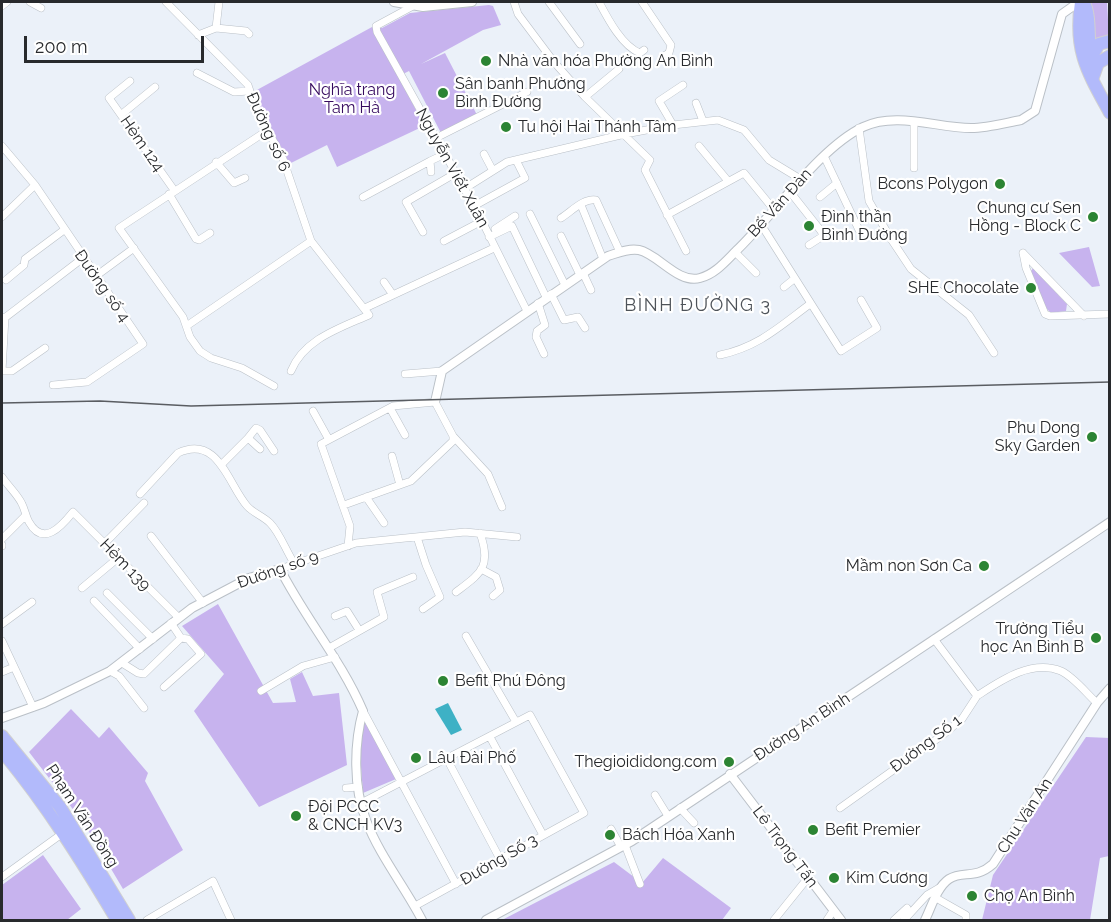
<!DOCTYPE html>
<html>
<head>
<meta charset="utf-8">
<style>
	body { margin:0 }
	#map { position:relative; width:1111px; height:922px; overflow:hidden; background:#ebf1f9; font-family:Raleway,sans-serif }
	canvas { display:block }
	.frame { position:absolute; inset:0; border:3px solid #282a2d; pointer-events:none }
	.scale { position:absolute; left:24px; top:36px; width:180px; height:27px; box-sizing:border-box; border:3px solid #282a2d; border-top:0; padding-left:8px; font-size:18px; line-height:21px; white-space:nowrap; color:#282a2d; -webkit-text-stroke:4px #fff; paint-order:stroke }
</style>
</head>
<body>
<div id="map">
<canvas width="1111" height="922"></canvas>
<div class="frame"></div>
<div class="scale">200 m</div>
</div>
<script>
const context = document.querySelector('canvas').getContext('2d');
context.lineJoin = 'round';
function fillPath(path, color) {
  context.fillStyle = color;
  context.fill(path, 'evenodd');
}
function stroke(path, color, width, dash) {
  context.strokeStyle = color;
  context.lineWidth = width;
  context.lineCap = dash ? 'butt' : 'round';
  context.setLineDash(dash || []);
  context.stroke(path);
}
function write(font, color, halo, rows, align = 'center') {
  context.font = font + ' Raleway,sans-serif';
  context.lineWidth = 4.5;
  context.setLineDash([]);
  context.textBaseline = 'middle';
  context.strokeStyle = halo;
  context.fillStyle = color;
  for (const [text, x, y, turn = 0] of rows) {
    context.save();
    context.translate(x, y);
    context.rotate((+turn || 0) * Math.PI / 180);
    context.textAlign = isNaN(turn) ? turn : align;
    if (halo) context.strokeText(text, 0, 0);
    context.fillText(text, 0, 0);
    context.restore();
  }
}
fillPath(new Path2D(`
	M1088 2H1107L1109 37 1094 44Z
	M489 5 493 6 501 25 483 30 421 64 445 53 477 115 441 133 409 71 399 76 424 126 337 167 327 145 289 164 254 95 255 91 372 27 382 28 410 13Z
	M1089 247 1100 286 1092 287 1059 253Z
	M1033 268 1067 304 1066 311 1051 313 1046 308 1031 271Z
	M218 604 273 703 296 702 290 679 302 672 313 696 339 693 347 765 259 807 194 711 224 674 182 626Z
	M71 709 99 738 109 727 148 773 145 781 183 850 123 889 85 825 29 752Z
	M364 717 396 779 363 793 360 754Z
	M1086 737 1110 738 1109 856 1100 858 1090 920H982L993 875Z
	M43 855 81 909 67 920H2V885Z
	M663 858 731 908 722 920H502L614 862 642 883Z`), '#c7b3ee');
fillPath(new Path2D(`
	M448 703 462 730 451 735 435 709Z`), '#3eb1c5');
const minor = new Path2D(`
	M30 2 41 8
	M166 2 248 85 256 109 283 159 311 241 369 315C340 328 304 339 291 371
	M514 2 518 14 554 62 585 97 650 160 645 170 647 174 686 251
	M549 2 580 44
	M599 2C608 19 622 46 640 53L644 50
	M642 2 671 45 669 53 662 57
	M2 6 7 2
	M413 6 376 26 377 32 479 215 527 311
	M216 28 246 31 249 34
	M198 35 216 28 219 2
	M197 73 234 92 249 91
	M130 81 109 98 174 190
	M585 97 619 69
	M696 103 703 121
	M122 114 155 87
	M673 125 659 101 683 85
	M859 128 869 201 891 239 911 269 969 315 994 353
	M268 130 119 228 183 317 190 337 200 351 211 358 242 368 274 386
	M436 138 527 92
	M2 146 35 185 143 344 87 382 53 385
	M699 146 728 181
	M484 154 493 171
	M824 156 859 230
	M216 162 234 183 245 178
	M914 168V122
	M431 172 430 161 445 154
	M464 189 507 162 625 134 673 125 718 120 744 130 769 160 802 180
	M791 193 821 231 823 236 809 245
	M169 194 196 239 199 240 210 233
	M363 197 430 161
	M820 197 837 183
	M581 205 603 259
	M474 206 525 178 516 160
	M530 214 565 285
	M667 215 744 173 775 211
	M2 217 35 185
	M561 218C571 212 583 198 596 200L620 252
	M762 226 841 351 877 328 861 300
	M495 229 515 216
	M423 232 406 202 456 173
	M561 236 580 275
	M489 237 512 226 546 297
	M444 241 482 221
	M735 252 756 273
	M1023 253 1026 268 1045 314 1050 316 1110 314
	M1023 253 1084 316
	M583 273 591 290
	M96 276 134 248
	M6 280 24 265 25 259 64 230
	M384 282 393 295
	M784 287 794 279
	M551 294 564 320 578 317 585 328
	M538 303 545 325 537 331 536 337 544 354
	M365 308 494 248
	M2 320 83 258
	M188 325 311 241
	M720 355C758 347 779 327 810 304
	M2 371 5 317
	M2 371H12L45 348
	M405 374 442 371
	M390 408 405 435
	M313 411 328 438
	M453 436 488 474 502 507
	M248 438 256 428 260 430 274 451
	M392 456 400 485
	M222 464 248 438 260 449
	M2 477C8 486 18 495 22 504 25 510 26 517 29 522 43 547 61 527 73 512L178 617
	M140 494 178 453C218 434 228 484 247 506 253 513 263 516 270 523 280 533 286 551 294 563
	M366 497 384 523
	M344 505 411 481 453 441V436L435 402 393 406 321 444 350 526 348 546
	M151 536 203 603
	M417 537 426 565 440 597 423 609
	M2 539 26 515
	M104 544 144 503
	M2 545V546
	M280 569 356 543 465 532 517 537
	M481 569 496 577 500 590 493 596
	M82 588 118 558
	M456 592C481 573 492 567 480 533
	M107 593 153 639
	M94 601 140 649
	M335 616 347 611 359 630
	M2 624 32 602
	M466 636 516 722
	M2 641 33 707
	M329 648 384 617 377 592 413 577
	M122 663 138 673 144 674 181 638
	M110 671 119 676 144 708
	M2 672 14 667
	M164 687 201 654 188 639 181 638 171 623
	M261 691 303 666 335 657
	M977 696C1000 681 1031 659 1061 671 1074 677 1086 693 1097 703
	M363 711 456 884
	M490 737 543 835
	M447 759 500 859
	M346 788 358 787
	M655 795 668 816
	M361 803 530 715 584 813 415 906
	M680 808 694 823
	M840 808 944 734 962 719 977 696 934 639
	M611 829 621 847
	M625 845 640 884
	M2 877 63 833
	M936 898 966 915V920
	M147 920 213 881 231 920
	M774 920 807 879
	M827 920 833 911
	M894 920 907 908
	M904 920 927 895 939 888`);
const tertiary = new Path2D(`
	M394 2 423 7 472 2
	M435 402 442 371 608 256C618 253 628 248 639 250 658 254 678 284 700 278 715 274 725 262 736 251 773 216 819 148 863 127 896 111 937 128 971 128 987 128 1005 123 1021 120L1035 111 1062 14 1079 2
	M2 718 44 703 110 671 192 608 249 578 280 569C305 618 341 660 363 711 354 743 353 787 366 820 379 855 405 887 422 920
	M730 774 841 920
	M486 920 632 841 1110 522
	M925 920C931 908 937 887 949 879 963 870 975 880 993 864L1097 703 1110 688`);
const trunk = new Path2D(`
	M1081 2C1074 51 1087 71 1110 113
	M1083 2C1091 9 1088 51 1090 65
	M1089 61 1099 44 1110 41
	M1093 77 1098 63 1110 56
	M2 736 60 807 129 920
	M2 751C46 804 82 861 117 920`);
stroke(minor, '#bac0c7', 8);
stroke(tertiary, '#bac0c7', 10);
stroke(trunk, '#d0d0d1', 14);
stroke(minor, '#fff', 7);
stroke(tertiary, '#fff', 8);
stroke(trunk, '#b2bafb', 12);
stroke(new Path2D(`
	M2 403 100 401 191 406 1110 382`), '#5a5d62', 1.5);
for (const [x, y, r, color] of [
	[486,61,6,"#2c8433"],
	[443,93,6,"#2c8433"],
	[506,127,6,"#2c8433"],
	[1000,184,6,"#2c8433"],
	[1093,217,6,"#2c8433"],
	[809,226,6,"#2c8433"],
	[1031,288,6,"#2c8433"],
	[1092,437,6,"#2c8433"],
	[984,566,6,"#2c8433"],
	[1096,638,6,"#2c8433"],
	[443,681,6,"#2c8433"],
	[416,758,6,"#2c8433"],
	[729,762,6,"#2c8433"],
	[296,816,6,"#2c8433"],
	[813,830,6,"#2c8433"],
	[610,835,6,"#2c8433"],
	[834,878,6,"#2c8433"],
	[972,896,6,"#2c8433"]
]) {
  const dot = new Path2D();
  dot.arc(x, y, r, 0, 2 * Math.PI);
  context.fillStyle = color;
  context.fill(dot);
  stroke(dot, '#fff', 2);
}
write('16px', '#282a2d', '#fff', [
	["Nhà văn hóa Phường An Bình",498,61],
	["Sân banh Phường",455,84],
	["Bình Đường",455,102],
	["Tu hội Hai Thánh Tâm",518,127],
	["Bcons Polygon",988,184,"right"],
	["Chung cư Sen",1081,208,"right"],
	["Hồng - Block C",1081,226,"right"],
	["Đình thần",821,217],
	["Bình Đường",821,235],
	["SHE Chocolate",1019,288,"right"],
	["Phu Dong",1080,428,"right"],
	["Sky Garden",1080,446,"right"],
	["Mầm non Sơn Ca",972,566,"right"],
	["Trường Tiểu",1084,629,"right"],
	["học An Bình B",1084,647,"right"],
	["Befit Phú Đông",455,681],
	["Lâu Đài Phố",428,758],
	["Thegioididong.com",717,762,"right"],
	["Đội PCCC",308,807],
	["& CNCH KV3",308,825],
	["Befit Premier",825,830],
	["Bách Hóa Xanh",622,835],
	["Kim Cương",846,878],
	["Chợ An Bình",984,896]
], 'left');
write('16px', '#360a5f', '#fff', [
	["Nghĩa trang",352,90],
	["Tam Hà",352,108]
]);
write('16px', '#282a2d', '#fff', [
	["Đường số 6",268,132,66],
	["Hẻm 124",142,144,55],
	["Nguyễn Viết Xuân",452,168,61],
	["Bế Văn Đàn",780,203,-48],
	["Đường số 4",102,286,55],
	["Hẻm 139",125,565,46],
	["Đường số 9",278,570,-19],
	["Đường An Bình",802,727,-33],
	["Đường Số 1",926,744,-37],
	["Phạm Văn Đồng",82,816,57],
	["Chu Văn An",1025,816,-57],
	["Lê Trọng Tấn",785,847,53],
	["Đường Số 3",499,860,-30]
]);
context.letterSpacing = '1.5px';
write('18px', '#4e5359', '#fff', [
	["BÌNH ĐƯỜNG 3",698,306]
]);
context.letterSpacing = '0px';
</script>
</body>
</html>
